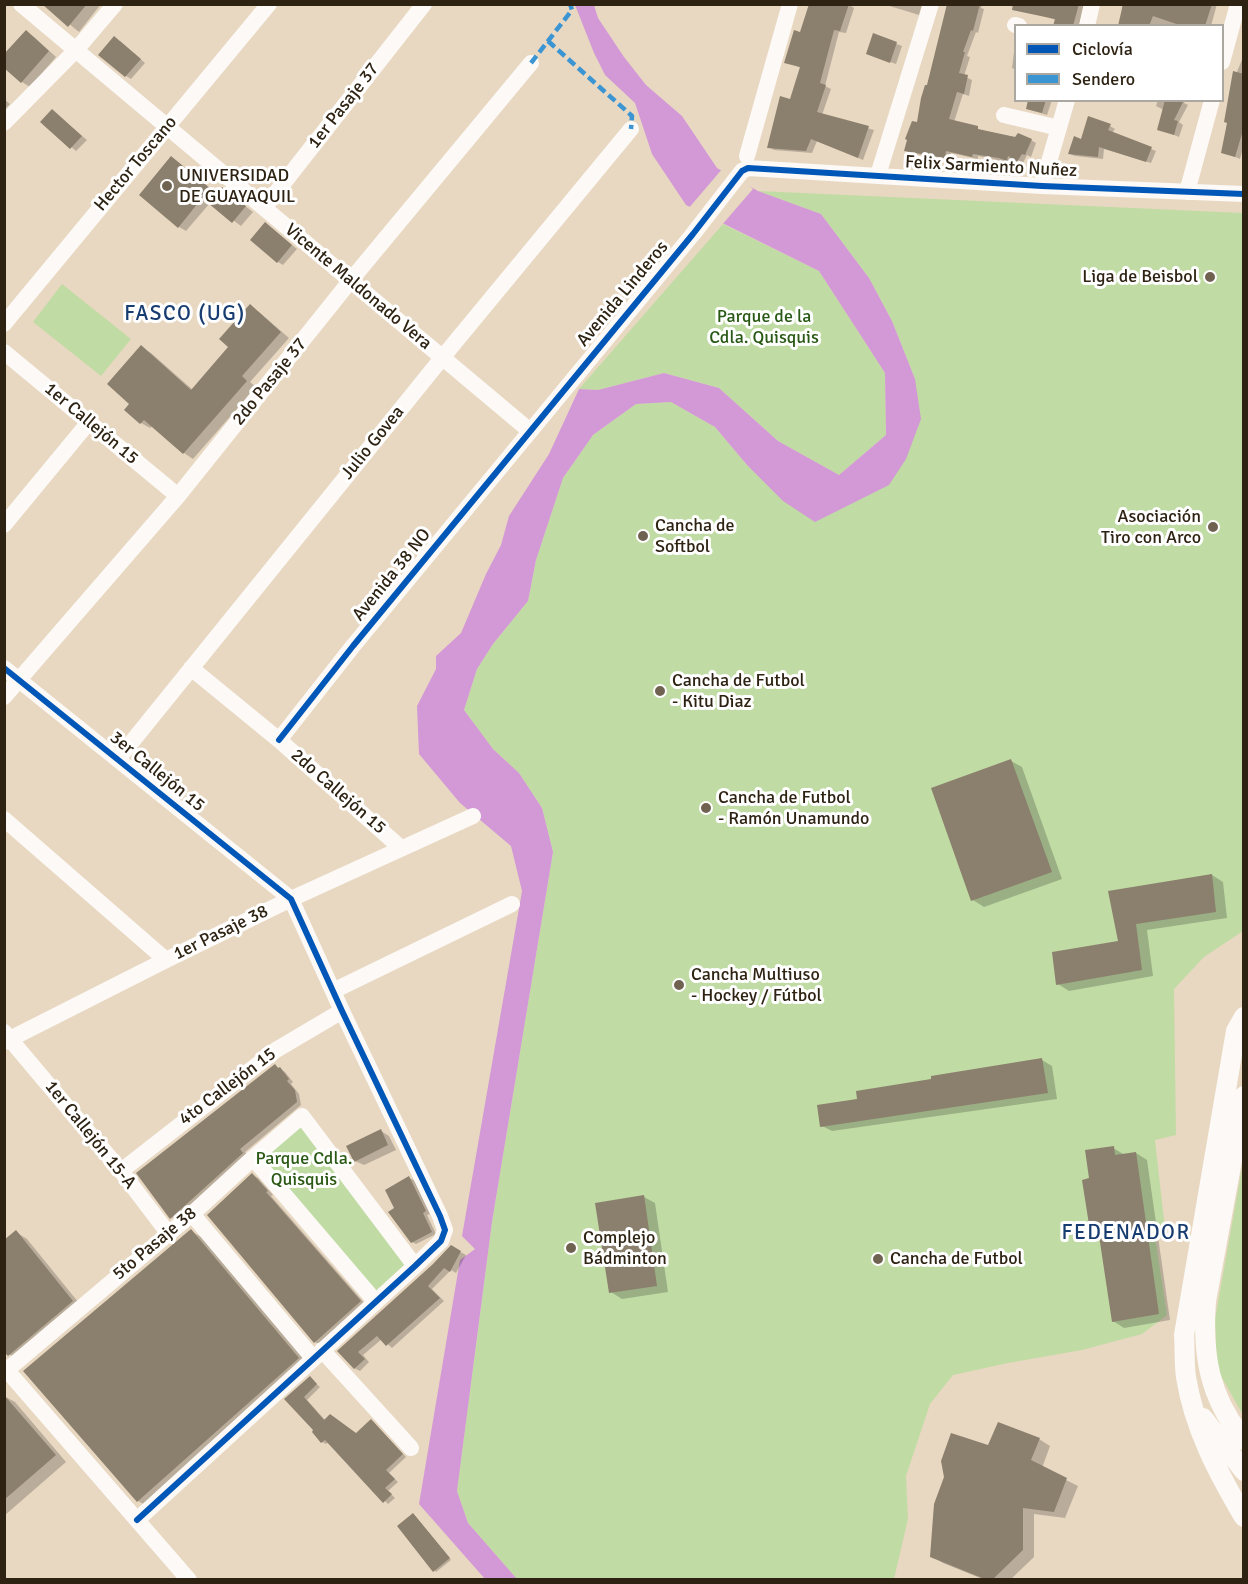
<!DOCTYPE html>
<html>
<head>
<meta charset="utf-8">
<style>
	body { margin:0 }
	#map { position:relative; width:1248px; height:1584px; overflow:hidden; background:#e8d8c1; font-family:Signika,sans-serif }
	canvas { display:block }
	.frame { position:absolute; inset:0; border:6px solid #2e2313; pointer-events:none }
	.legend { position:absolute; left:1014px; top:24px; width:210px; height:78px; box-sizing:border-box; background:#fff; border:2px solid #aba7a1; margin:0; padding:8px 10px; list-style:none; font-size:18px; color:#2e2313 }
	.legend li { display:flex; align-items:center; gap:12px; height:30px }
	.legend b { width:30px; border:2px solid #aba7a1 }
</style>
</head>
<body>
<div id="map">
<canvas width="1248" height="1584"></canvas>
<div class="frame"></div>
<ul class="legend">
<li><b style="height:8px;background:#0057b8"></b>Ciclovía</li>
<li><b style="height:8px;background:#3c95d3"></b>Sendero</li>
</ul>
</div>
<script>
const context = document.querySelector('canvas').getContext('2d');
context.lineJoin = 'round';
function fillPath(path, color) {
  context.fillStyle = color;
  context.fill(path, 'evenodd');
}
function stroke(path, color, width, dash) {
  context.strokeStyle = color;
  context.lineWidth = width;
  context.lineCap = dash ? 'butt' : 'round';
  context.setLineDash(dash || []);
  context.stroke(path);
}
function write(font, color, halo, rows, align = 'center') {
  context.font = font + ' Signika,sans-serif';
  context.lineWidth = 6;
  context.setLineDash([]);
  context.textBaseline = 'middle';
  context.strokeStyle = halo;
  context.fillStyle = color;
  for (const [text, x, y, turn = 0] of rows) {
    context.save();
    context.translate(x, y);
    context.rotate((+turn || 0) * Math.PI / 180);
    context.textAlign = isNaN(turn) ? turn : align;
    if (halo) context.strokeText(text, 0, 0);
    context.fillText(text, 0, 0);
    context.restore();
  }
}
fillPath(new Path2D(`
	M758 191 1243 213V931L1204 957 1174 989 1176 1135 1155 1140 1165 1229 1154 1230 1167 1315 1142 1334 1082 1350 1008 1363 953 1375 930 1404 906 1476 908 1519 894 1579H517L468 1523 457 1491 492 1222 553 852 542 808 519 773 493 749 464 710 477 669 493 644 528 601 536 560 563 478 593 435 636 404 671 402 715 427 747 465 889 485 915 379 892 321 869 278 821 214Z
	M723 224 819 271 885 373 886 435 839 475 778 441 719 388 664 373 598 390 579 389Z
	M62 284 131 339 101 376 33 322Z
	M302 1116 415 1266 375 1301 253 1158Z
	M1243 1162V1415L1217 1369 1215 1319Z`), '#c1dba4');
fillPath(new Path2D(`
	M575 5H594L598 18 624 57 646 85 682 116 717 168 758 191 821 214 869 278 892 321 915 379 921 419 906 459 889 485 815 522 783 501 747 465 715 427 671 402 636 404 593 435 563 478 536 560 528 601 493 644 477 669 464 710 493 749 519 773 542 808 553 852 492 1222 457 1491 468 1523 517 1579H485L419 1504 460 1260 475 1249 462 1236 522 891 511 846 460 803 419 754 417 706 436 669V656L461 633 486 574 501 545 509 516 549 454 579 389 598 390 664 373 719 388 778 441 839 475 886 435 885 373 819 271 686 205 652 154 635 103 605 75 594 53Z`), '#d299d6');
fillPath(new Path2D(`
	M723 168 739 177 753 189 721 226 688 209Z`), '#e8d8c1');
fillPath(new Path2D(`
	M56 4H101L79 32 52 10Z
	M848 4 854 8 846 33 839 32 825 86 831 89 822 115 874 130 863 160 817 141 812 153 774 150 769 147 791 101 801 68 786 62 801 34Z
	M883 4H922L919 15Z
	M949 4H982L981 8 984 9 978 33 976 32 967 56 970 57 964 76 972 80 969 96 963 94 954 122 983 131 1031 140 1036 143 1031 157 1027 155 1023 163 1014 158 1012 163 978 156V159L951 153 950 160 910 153 905 150 919 124Z
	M1030 4H1084L1079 26H1057L1056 20 1029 12Z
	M1119 4H1217L1211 26H1119L1124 8Z
	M26 32 34 37 56 57 30 87 22 82Z
	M874 35 902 46 896 64 873 56Z
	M120 41 145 63 131 79 126 76Z
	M1015 44H1016V70L1012 68Z
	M1244 55V145L1240 159 1223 152 1236 74Z
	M4 99 10 104 4 110Z
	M1029 100H1052L1047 115 1027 109Z
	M1158 100H1185L1184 103 1188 105 1179 122 1183 125 1179 137 1159 129 1164 110 1156 106Z
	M52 111 87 140 76 151 42 122Z
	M1110 126 1115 129 1112 133 1156 151 1151 163 1104 149 1103 159 1075 156 1070 154 1082 141Z
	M172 158 218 195 223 189 253 212 241 226 210 203 186 231 179 227Z
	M270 227 297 249 283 265 278 262Z
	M250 306 259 312 289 338 250 382 256 387 193 459 184 453 153 426 150 428 141 423 131 403 141 347 151 353 193 390 230 347Z
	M1011 761 1022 767 1062 879 984 907 973 900Z
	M1212 875 1223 882 1227 918 1147 930 1153 976 1069 991 1058 984 1119 942 1110 892Z
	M1042 1060 1052 1066 1057 1099 832 1131 822 1126 859 1100Z
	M275 1066 285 1072 293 1082 291 1084 299 1094 301 1105 245 1152 248 1156 176 1220 171 1217Z
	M381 1131 389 1136 396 1150 364 1165 355 1161Z
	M1113 1148 1125 1155 1136 1153 1147 1160 1170 1320 1124 1328 1113 1321 1100 1235 1091 1230V1180Z
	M252 1175 258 1178 273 1195 271 1196 366 1305 321 1345 315 1342 209 1215Z
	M409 1178 414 1180 430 1214 427 1215 436 1234 416 1244 412 1242 396 1209Z
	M644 1197 655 1203 668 1292 622 1299 611 1292Z
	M191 1231 201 1237 309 1364 149 1507 138 1501 25 1371Z
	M16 1232 27 1239 83 1308 20 1361 9 1354Z
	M451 1247 466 1255 456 1273 451 1270 432 1289 444 1301 392 1348 382 1339 363 1355 369 1362 360 1371 354 1368 339 1351 435 1265Z
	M310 1378 320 1387 307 1400 326 1421 356 1435 375 1424 406 1457 389 1473 398 1482 388 1491 395 1498 388 1504 329 1442 326 1444 322 1442 315 1430 287 1400Z
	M4 1396 15 1402 66 1462 4 1516Z
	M1039 1439 1050 1446 1042 1468 1078 1486 1065 1518 1034 1514V1557L1010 1580H985L943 1563 932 1556Z
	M415 1516 451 1560 436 1572 399 1526Z`), '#0003');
fillPath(new Path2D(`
	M42 4H87L68 27Z
	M809 4H849L840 31 834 30 820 83 826 85 817 112 869 126 858 158 811 139 806 151 767 148 780 96 790 99 800 67 784 63 794 30 800 32Z
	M947 4H980L973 31 971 30 963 52H965L959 73 968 75 964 94 957 92 949 119 978 126V129L1015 137 1018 133 1032 139 1025 155 1022 154 1017 162 1008 156 1007 161 999 158 973 154 972 157 946 151 945 158 904 151 907 140 905 139 912 121 917 122 921 98 925 85H927Z
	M1013 4H1079L1073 26H1053L1055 19 1012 10Z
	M1123 4H1212L1205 26H1182L1153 16 1149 26H1118Z
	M26 30 49 51 21 83 4 68V54Z
	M873 33 897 42 890 63 866 54Z
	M114 36 141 59 125 77 98 55Z
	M1233 71 1244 74V127L1235 157 1221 153 1227 123 1224 122Z
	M1028 100H1046L1042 113 1026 109Z
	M1165 100H1184L1174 120 1178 121 1174 135 1157 130Z
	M52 109 82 136 70 149 40 122Z
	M1088 116 1111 124 1108 130 1152 147 1146 162 1099 147 1098 157 1068 154 1074 136 1081 139Z
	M171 156 217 194 222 187 246 206 232 223 202 198 178 228 139 195Z
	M265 222 292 245 277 263 250 240Z
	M250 304 281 332 242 376 247 381 183 454 144 420 140 424 124 410 129 404 107 384 141 345 191 390 228 347 219 339Z
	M1011 759 1052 872 971 901 931 788Z
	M1212 874 1216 912 1136 924 1142 970 1056 985 1052 952 1118 941 1108 891Z
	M1042 1058 1048 1093 820 1127 817 1105 857 1099 856 1091 931 1079V1076Z
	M275 1064 278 1068 280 1067 289 1079 287 1081 295 1090 297 1102 240 1149 243 1153 170 1219 136 1173Z
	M381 1129 388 1145 354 1162 346 1146Z
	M1114 1146 1115 1155 1136 1152 1159 1314 1112 1322 1098 1229 1090 1231 1082 1180 1089 1178 1085 1150Z
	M252 1173 268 1191 266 1192 361 1301 314 1343 207 1215Z
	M409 1176 426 1211 423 1213 432 1232 411 1243 388 1212 394 1208 385 1190Z
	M644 1195 657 1286 609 1293 595 1203Z
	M191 1229 299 1358 137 1502 23 1371Z
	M16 1230 73 1301 8 1356 4 1352V1240Z
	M451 1245 461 1251 450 1272 444 1268 428 1286 440 1298 386 1346 377 1336 358 1352 365 1359 354 1369 337 1351 433 1264Z
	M310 1376 317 1384 304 1397 324 1420 330 1414 356 1433 371 1419 403 1454 386 1470 395 1479 385 1488 392 1494 383 1503 325 1440 321 1443 312 1432 313 1430 284 1399Z
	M4 1395 56 1455 4 1500Z
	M998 1422 1040 1438 1031 1460 1067 1478 1054 1512 1023 1508V1550L992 1580H987L930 1557 934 1504 944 1477 941 1461 951 1433 988 1445Z
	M413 1513 450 1558 433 1572 397 1526Z`), '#8b7f6d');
stroke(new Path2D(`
	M21 4 530 431
	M1015 25 1019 26
	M1087 26 1092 4
	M1222 62 1238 4
	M1004 115 1059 128
	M4 123 76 50 115 4
	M747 156 790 4
	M878 175 931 4
	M1042 186 1067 100
	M1187 192 1212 100
	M264 208 424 4
	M4 324 269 4
	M4 352 178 496
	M4 525 89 422
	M4 668 291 899 342 1011 440 1216 445 1230 441 1241 415 1266 137 1520
	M191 668 279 740 401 848
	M4 697 178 496 351 280 531 63
	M279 740 353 646 693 234 742 171 748 168 1042 186 1244 194
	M118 759 442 358 631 129
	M4 819 166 960
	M333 991 512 904
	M4 1032 121 1171 168 1233
	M4 1042 166 960 291 899 473 816
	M253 1158 375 1301
	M121 1171 276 1050 342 1011
	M192 1214 313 1358
	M322 1350 411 1448
	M4 1367 189 1580
	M7 1370 192 1214 253 1158 302 1116 415 1266`), '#fcf9f6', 16);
stroke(new Path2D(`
	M1244 1017 1236 1031 1184 1335C1185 1349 1184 1363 1186 1377 1194 1428 1218 1473 1244 1517
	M1244 1096 1206 1301C1202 1355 1209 1397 1244 1440
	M1203 1418 1244 1471`), '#fcf9f6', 20);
stroke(new Path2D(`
	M548 41 632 116 631 129
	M531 63 572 10 570 4`), '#3c95d3', 4.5, [9, 4.5]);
stroke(new Path2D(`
	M4 668 291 899 342 1011 440 1216 445 1230 441 1241 415 1266 137 1520
	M279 740 353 646 693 234 742 171 748 168 1042 186 1244 194`), '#0057b8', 6);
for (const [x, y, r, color] of [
	[167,186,6,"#6f6250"],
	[1210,277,6,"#6f6250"],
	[1213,527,6,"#6f6250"],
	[643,536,6,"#6f6250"],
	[660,691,6,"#6f6250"],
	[706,808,6,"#6f6250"],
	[679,985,6,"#6f6250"],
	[571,1248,6,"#6f6250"],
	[878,1259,6,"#6f6250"]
]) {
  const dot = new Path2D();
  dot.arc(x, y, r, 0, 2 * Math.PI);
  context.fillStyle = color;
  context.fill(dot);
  stroke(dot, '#fff', 2);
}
write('18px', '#2e2313', '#fff', [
	["1er Pasaje 37",344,106,-52],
	["Hector Toscano",136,164,-50],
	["Felix Sarmiento Nuñez",991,167,3],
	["Vicente Maldonado Vera",358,287,40],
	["Avenida Linderos",623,294,-50],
	["2do Pasaje 37",270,382,-51],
	["1er Callejón 15",91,424,40],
	["Julio Govea",373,443,-51],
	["Avenida 38 NO",392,575,-51],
	["3er Callejón 15",157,772,39],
	["2do Callejón 15",338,792,41],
	["1er Pasaje 38",221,933,-26],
	["4to Callejón 15",228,1087,-37],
	["1er Callejón 15-A",90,1135,51],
	["5to Pasaje 38",155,1244,-40]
]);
write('18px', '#2e2313', '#fff', [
	["UNIVERSIDAD",179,176],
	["DE GUAYAQUIL",179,197],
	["Liga de Beisbol",1198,277,"right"],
	["Asociación",1201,517,"right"],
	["Tiro con Arco",1201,538,"right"],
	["Cancha de",655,526],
	["Softbol",655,547],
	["Cancha de Futbol",672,681],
	["- Kitu Diaz",672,702],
	["Cancha de Futbol",718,798],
	["- Ramón Unamundo",718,819],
	["Cancha Multiuso",691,975],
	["- Hockey / Fútbol",691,996],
	["Complejo",583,1238],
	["Bádminton",583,1259],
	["Cancha de Futbol",890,1259]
], 'left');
write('18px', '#295914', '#fff', [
	["Parque de la",764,317],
	["Cdla. Quisquis",764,338],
	["Parque Cdla.",304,1159],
	["Quisquis",304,1180]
]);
context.letterSpacing = '1.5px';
write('21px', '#173c70', '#fff', [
	["FASCO (UG)",185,314],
	["FEDENADOR",1126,1233]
]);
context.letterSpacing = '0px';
</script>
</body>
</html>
